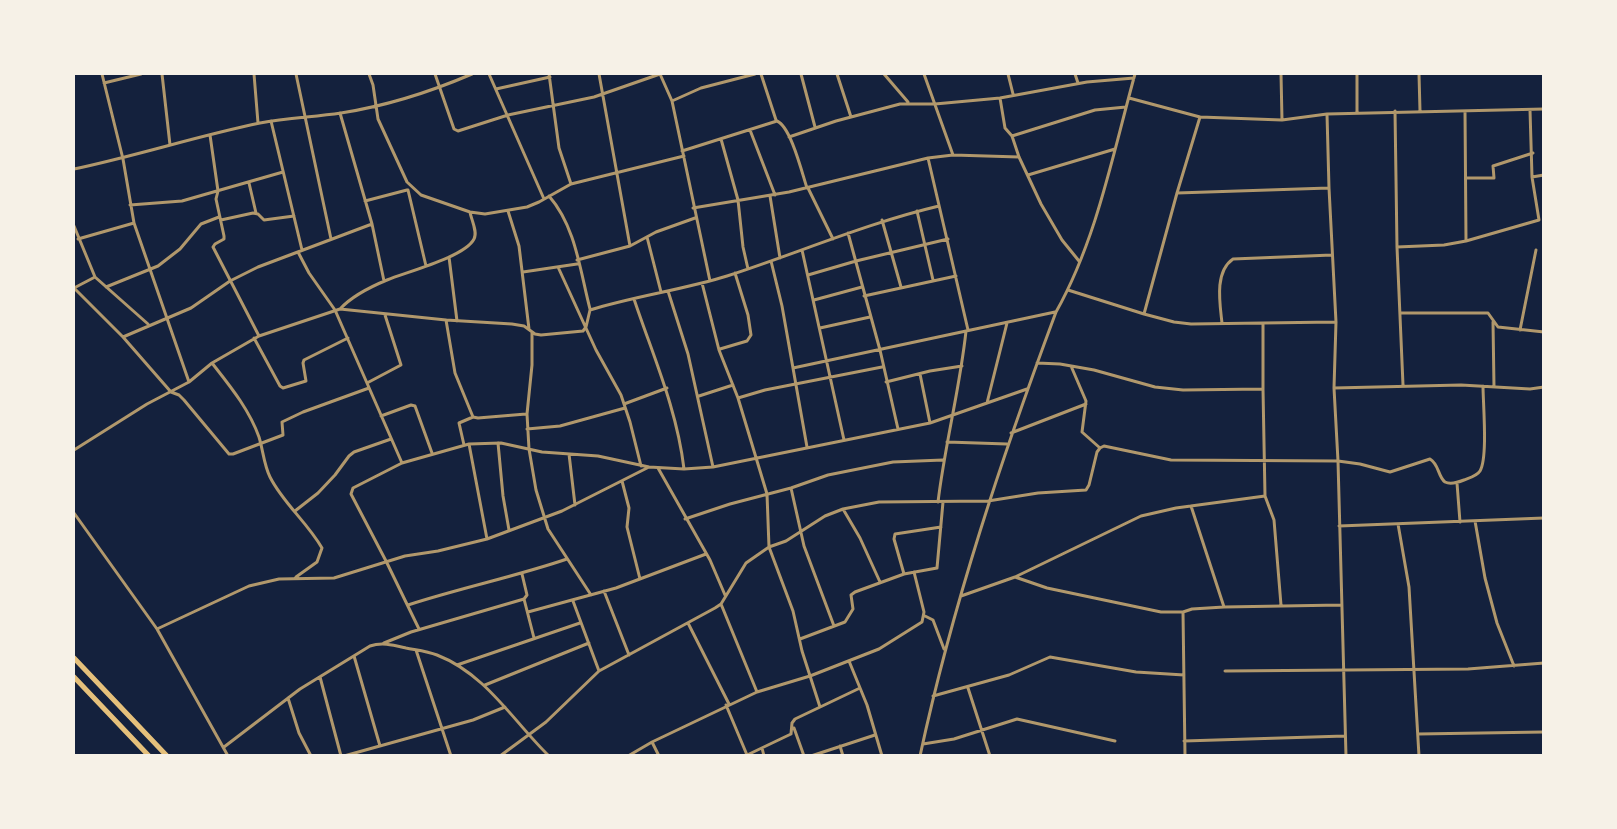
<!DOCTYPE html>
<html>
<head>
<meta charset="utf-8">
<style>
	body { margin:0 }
	#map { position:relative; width:1617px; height:829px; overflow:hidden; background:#14213d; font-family:"Golos Text",sans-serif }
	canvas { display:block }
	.frame { position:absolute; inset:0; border:75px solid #f6f1e7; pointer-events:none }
</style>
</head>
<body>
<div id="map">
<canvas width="1617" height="829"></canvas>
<div class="frame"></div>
</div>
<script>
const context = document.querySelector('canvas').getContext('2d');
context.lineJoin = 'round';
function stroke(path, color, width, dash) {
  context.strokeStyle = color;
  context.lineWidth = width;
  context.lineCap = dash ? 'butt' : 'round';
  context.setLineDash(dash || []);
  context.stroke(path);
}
stroke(new Path2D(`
	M102 74 123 159 134 223 189 382
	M162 74 170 145
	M254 74 258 123
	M296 74 331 239
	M369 74 373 85 378 119 407 182 421 195 470 212 485 214 527 207 539 202 571 184 684 156
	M435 74 454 129 458 131 508 115 594 97 660 74 672 101 710 281
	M489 74 544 199
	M549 74 559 148 571 184
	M599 74 630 246
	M761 74 776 120
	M801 74 815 127
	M837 74 851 117
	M884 74 908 102
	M924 74 953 155
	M1008 74 1013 94
	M1075 74 1078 83
	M1281 74 1282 120
	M1419 74 1420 111
	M104 83 141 74
	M496 89 550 77
	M1000 98 1005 128 1012 136 1019 157 1041 204 1062 240 1079 261
	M1129 98 1200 117 1282 120 1327 114 1544 109
	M672 101 701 88 755 74
	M1530 110 1532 177
	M1395 111 1397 247 1403 385
	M1465 111 1466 241
	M340 113 372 224 384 281
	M1357 113V74
	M1327 114 1329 188 1336 322 1334 388 1338 461 1346 756
	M1200 117 1177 193 1144 314 1174 322 1191 324 1335 322
	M271 121 302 250
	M750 130 775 195
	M210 135 218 191 216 199 224 236V239L215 244 213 247 259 336
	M1012 136 1095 110 1126 107
	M789 137 836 121 900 104H935L1000 98 1087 82 1134 78
	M721 139 738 200 743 247 748 269
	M682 151 777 121C791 127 802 173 807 188
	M928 158 968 330
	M74 169C136 156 197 136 260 123 287 118 314 117 341 113 386 106 430 92 472 74
	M1028 175 1115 149
	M1466 178H1494L1493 166 1533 153
	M249 183 256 213
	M808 188 833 239
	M408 190 426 266
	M1177 193 1329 188
	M549 196C576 227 580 271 590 309
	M770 196 780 258
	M365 201 407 190
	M130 205 182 201 283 172
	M693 208 789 192 928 158 953 155 1019 157
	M508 211 519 246 529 329
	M917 211 933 280
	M221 220 253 213 258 214 264 220 294 216
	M882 220 901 287
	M74 226 95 277 148 324
	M848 233 880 350 898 429
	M647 237 661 292
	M78 239 134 223
	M1397 247 1444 245 1466 241 1539 220 1532 177 1544 175
	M802 250 844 440
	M298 252 309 273 335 310 402 463
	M449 257 457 321
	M577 260 630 246 656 232 695 218
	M771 261 782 306 807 447
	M558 267 596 350 621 395 630 422 641 466
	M523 272 577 264
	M808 275 856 261 948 239
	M95 277 74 288 123 337 171 392 179 395 184 400 229 454H233L283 435 282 422 303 412 369 388
	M702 283 719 350 738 398 767 494 769 547 793 611 802 651 820 707
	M106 287 158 266 180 249 201 224 219 217
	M1068 290 1144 314
	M668 291 688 354 713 467 930 423 1027 389
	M864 296 956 276
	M634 299C653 356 677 409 684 469
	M814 300 862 287
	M340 309C352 296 370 287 387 280 406 272 465 257 474 239 478 232 471 219 470 212
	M1400 313H1488L1498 327 1544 332
	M446 320 455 373 473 417 478 418 526 414
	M1493 322 1494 387
	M1222 323C1220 304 1214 272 1233 259L1332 255
	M1263 324V389
	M820 328 870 317
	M1520 330 1536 250
	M532 332V365L527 414 529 449 536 490 548 529 591 595
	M123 337 191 308 230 281 258 267 372 224
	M254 338 280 386 283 388 306 381 303 363 304 360 348 338
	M720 349 747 341 751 335 748 315 735 273
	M212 363C230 386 249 409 259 437 263 450 264 465 270 477 283 503 307 522 322 548L317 562 296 577
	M1071 366 1086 401 1082 432 1100 448 1104 446 1171 460 1338 461 1360 464 1390 472 1430 459C1439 464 1438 477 1445 482 1451 485 1459 482 1464 480 1469 478 1477 476 1480 471 1488 458 1483 403 1483 386
	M793 368 1055 312
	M920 374 930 423
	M886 382 930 371 962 366
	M367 383 401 365 385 315
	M1334 388 1461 385 1530 389 1544 387
	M699 396 733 385
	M738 398 765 390 882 367
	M987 403 1007 323
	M624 404 667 388
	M381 416 411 405 415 406 432 453
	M527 429 560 426 625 408
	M1011 433 1086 404
	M947 442 1007 444
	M498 443 503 496 509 530
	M469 444 487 539
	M464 445 459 423 473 417
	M74 450 147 404 189 382 212 363 259 336 340 309 446 320 512 324 524 326 535 334 541 335 583 331 586 327 590 310C635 296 682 290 727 276 798 253 867 223 939 206
	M569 454 575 505
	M658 468 710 560 725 595
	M622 481 629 508 627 527 640 579
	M1457 483 1460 522
	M791 488 804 546 834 626
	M1265 496 1274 520 1281 605
	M938 502C945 444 960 388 966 331
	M1191 506 1224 607
	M843 509 860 538 880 582
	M295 511 318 493 335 475 349 456 354 452 391 439
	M74 513 157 629 228 756
	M685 519 730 504 791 488 828 475 893 462 943 460
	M1475 521 1485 578 1497 623 1514 666
	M1398 524 1409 587 1419 756
	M1339 526 1544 518
	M904 574 894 539 895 534 941 527
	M1015 577 1141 516 1176 508 1265 496 1263 389 1183 390 1155 387 1094 370 1060 364 1037 363
	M604 591 629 655
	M961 596 1015 577 1047 588 1161 612H1183L1185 756
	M524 599 534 638
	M573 601 599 671
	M721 604 757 692
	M408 605C460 588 514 577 567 559
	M528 612 616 588 706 554
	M1183 612 1192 609 1224 607 1341 605
	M925 616 933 620 944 649
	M688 623 729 704
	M157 629 249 586 279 579 334 578 405 556 438 551 487 539 562 511 649 467
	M419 629 386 561 351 494 353 488 402 463 469 444 501 443 542 452 598 456 649 467 684 469 713 467
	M800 639 845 622 853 609 851 595 855 592 904 574 937 568 943 502
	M384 643 411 632 524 599 527 595 522 574
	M416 650 451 756
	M354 656 380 746
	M849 661 867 705 882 756
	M457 665 580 623
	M1225 671 1468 669 1544 663
	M320 677 341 756
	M485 685 589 643
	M968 688 990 756
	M933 696 1009 675 1050 657 1136 672 1184 675
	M288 698 299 733 311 756
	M726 705 747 755
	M794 728 804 756
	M1418 734 1544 732
	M1184 741 1345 736
	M652 742 659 756
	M923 744 954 739 1017 719 1115 741
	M840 746 843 756
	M224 747 300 689 370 646C382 642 393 645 406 648 416 650 427 651 437 655 486 674 513 721 549 756
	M762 748 764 756
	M344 756 473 720 505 707
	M500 756 546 722 599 671 715 608 721 604 746 563 769 547 786 541 825 516 843 509 879 502 988 501 1038 493 1086 490 1089 485 1097 452 1100 448
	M628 756 652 742 757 692 810 676 879 649 922 622 924 612 914 572
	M745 756 791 734 792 723 795 719 860 688
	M811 756 875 735
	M920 756C953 603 1002 457 1056 312 1097 239 1113 153 1135 74`), '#b1986c', 3);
stroke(new Path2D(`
	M74 658 167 756
	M74 677 149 756`), '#e5c07b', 5);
</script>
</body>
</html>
